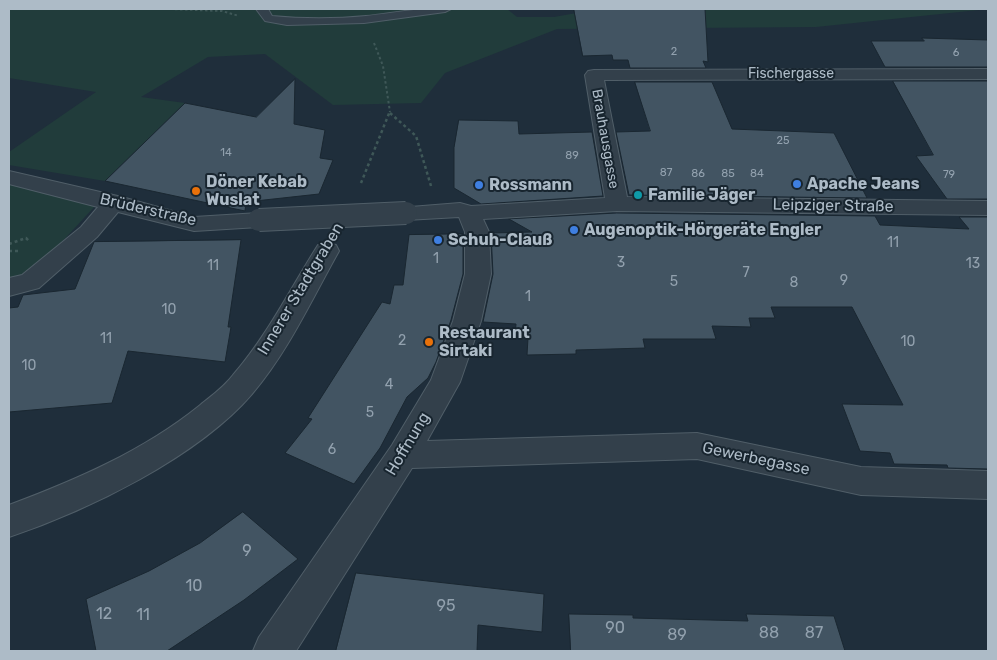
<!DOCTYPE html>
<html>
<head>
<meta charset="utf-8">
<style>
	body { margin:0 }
	#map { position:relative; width:997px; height:660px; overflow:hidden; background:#1f2e3b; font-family:Rubik,sans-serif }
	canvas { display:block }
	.frame { position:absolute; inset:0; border:10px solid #adbbc7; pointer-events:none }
</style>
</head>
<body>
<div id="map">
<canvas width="997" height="660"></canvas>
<div class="frame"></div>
</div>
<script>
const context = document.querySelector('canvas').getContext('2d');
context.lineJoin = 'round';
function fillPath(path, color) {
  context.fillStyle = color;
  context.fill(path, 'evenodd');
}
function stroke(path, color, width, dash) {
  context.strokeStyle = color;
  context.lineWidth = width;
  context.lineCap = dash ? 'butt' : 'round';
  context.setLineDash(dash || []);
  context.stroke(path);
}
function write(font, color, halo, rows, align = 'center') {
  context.font = font + ' Rubik,sans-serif';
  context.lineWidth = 4;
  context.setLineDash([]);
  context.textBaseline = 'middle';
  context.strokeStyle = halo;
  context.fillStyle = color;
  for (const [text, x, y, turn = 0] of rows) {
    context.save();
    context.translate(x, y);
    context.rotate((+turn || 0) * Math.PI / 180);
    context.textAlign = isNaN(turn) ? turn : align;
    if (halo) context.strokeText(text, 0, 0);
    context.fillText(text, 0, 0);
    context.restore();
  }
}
fillPath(new Path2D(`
	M9 9H507L517 17H554L599 9H988L816 27 557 29 445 73 421 103 333 105 265 54 208 57 141 97 185 103 105 181 9 165V152L96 92 9 78Z
	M9 184 95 202 96 205 34 272 23 277 9 278Z`), '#213c3b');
const building = new Path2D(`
	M574 9H705L708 62 703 61 706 68H630L628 60H613L612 55 583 56Z
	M922 38 988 40V67H885L871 41H924Z
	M295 79 294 124 325 130 320 158 333 160 319 194 246 202 245 211 105 181 185 103 256 117Z
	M893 81H988V199H947L916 156 933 155Z
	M635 82H712L732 129 834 133 867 198 629 195 616 132 650 131Z
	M459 120 518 121 519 134 592 132 603 196 481 204 454 188V148Z
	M617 213 875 216 880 225 969 229 959 217H988V469L948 468 947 465 894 464 890 453 860 451 842 404 903 405 852 307H771L775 318H749L751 327 712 326 716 339H643L645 348 576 350V354L527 355 528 338 515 337 516 324 483 322 493 274 491 233 532 232 509 219Z
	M463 234V274L451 320 436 362 428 378 407 397 380 448 354 484 285 453 312 419 308 418 382 302 390 304 394 285H403L409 235Z
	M241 240 228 327H231L225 362 128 351 112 403 9 412V308L18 307 23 295 75 289 94 242Z
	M243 512 298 559 244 600 167 651H96L86 599 149 571 200 543Z
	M356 573 544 594 542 632 478 625 477 651H336Z
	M569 614 633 615V618L748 621 746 614 834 616 845 651H571Z`);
fillPath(building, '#425462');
stroke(building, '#1a2731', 1);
const lane = new Path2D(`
	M256 9H268L272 16C302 19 336 19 366 16 394 13 422 7 451 9L445 12 364 23 287 25 265 21Z`);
const street = new Path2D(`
	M988 69V79L604 80 627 197 988 201V215L617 211 483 219 489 232 491 274 481 321 460 382 427 441 697 433 861 467 988 471V499L861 495 697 459 412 468 296 651H253L259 637 392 445 431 380 453 321 465 274V232L459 217 406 220 398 218 394 213 398 208 460 203 471 206 605 198 585 75 588 71 594 70Z
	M9 171 122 197 194 217 259 213 267 215 271 220 267 225 259 227 194 231 118 212 97 237 39 288 9 296V278L22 275 81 227 98 207 9 184Z
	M327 243 336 245 339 251C312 299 288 352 252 394 198 457 87 511 9 537V505C76 480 143 451 199 406 211 396 224 387 233 375 267 336 290 289 318 245Z`);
stroke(lane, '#505e68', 2);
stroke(street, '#505e68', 2);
stroke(new Path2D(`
	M170 9 222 11 239 16
	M374 43 383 66 390 112`), '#3f5858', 2, [2.5, 2.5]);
stroke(new Path2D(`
	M390 113 416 136 431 186
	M361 183 390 111
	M9 244 26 238 30 242
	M9 251H18`), '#3f5858', 2.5, [3, 3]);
fillPath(lane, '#33404b');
fillPath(street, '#33404b');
const streetBridge = new Path2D(`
	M259 220 406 213`);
stroke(streetBridge, '#505e68', 24, []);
stroke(streetBridge, '#33404b', 22);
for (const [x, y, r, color] of [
	[797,184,5,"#3f7fe0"],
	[479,185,5,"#3f7fe0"],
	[196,191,5,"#e8710a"],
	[638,195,5,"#0f9aa8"],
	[574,230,5,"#3f7fe0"],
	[438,240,5,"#3f7fe0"],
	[429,342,5,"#e8710a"]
]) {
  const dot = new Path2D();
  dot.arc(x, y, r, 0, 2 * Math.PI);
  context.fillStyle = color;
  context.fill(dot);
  stroke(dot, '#18252f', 2);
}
write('11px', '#92a1ae', null, [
	["2",674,52],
	["6",956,53],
	["25",783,141],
	["14",226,153],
	["89",572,156],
	["87",666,173],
	["86",698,174],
	["85",728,174],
	["84",757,174],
	["79",949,175]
]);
write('14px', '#adbbc7', '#18252f', [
	["Fischergasse",791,74],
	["Brauhausgasse",605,139,80]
]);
write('14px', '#92a1ae', null, [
	["11",893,243],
	["1",436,259],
	["3",621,263],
	["13",973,264],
	["11",213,266],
	["7",746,273],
	["9",844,281],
	["5",674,282],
	["8",794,283],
	["1",528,297],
	["10",169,310],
	["11",106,339],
	["2",402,341],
	["10",908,342],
	["10",29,366],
	["4",389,385],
	["5",370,413],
	["6",332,450]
]);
write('bold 16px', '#adbbc7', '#18252f', [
	["Döner Kebab",206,182],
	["Wuslat",206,200],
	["Apache Jeans",807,184],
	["Rossmann",489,185],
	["Familie Jäger",648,195],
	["Augenoptik-Hörgeräte Engler",584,230],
	["Schuh-Clauß",448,240],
	["Restaurant",439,333],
	["Sirtaki",439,351]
], 'left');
write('16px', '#adbbc7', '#18252f', [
	["Leipziger Straße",833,206,1],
	["Brüderstraße",148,210,13],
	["Innerer Stadtgraben",301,289,-59],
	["Hoffnung",408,444,-59],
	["Gewerbegasse",756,459,12]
]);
write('16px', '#92a1ae', null, [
	["9",247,551],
	["10",194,586],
	["95",446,606],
	["12",104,614],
	["11",143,615],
	["90",615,628],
	["88",769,633],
	["87",814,633],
	["89",677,635]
]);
</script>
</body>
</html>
